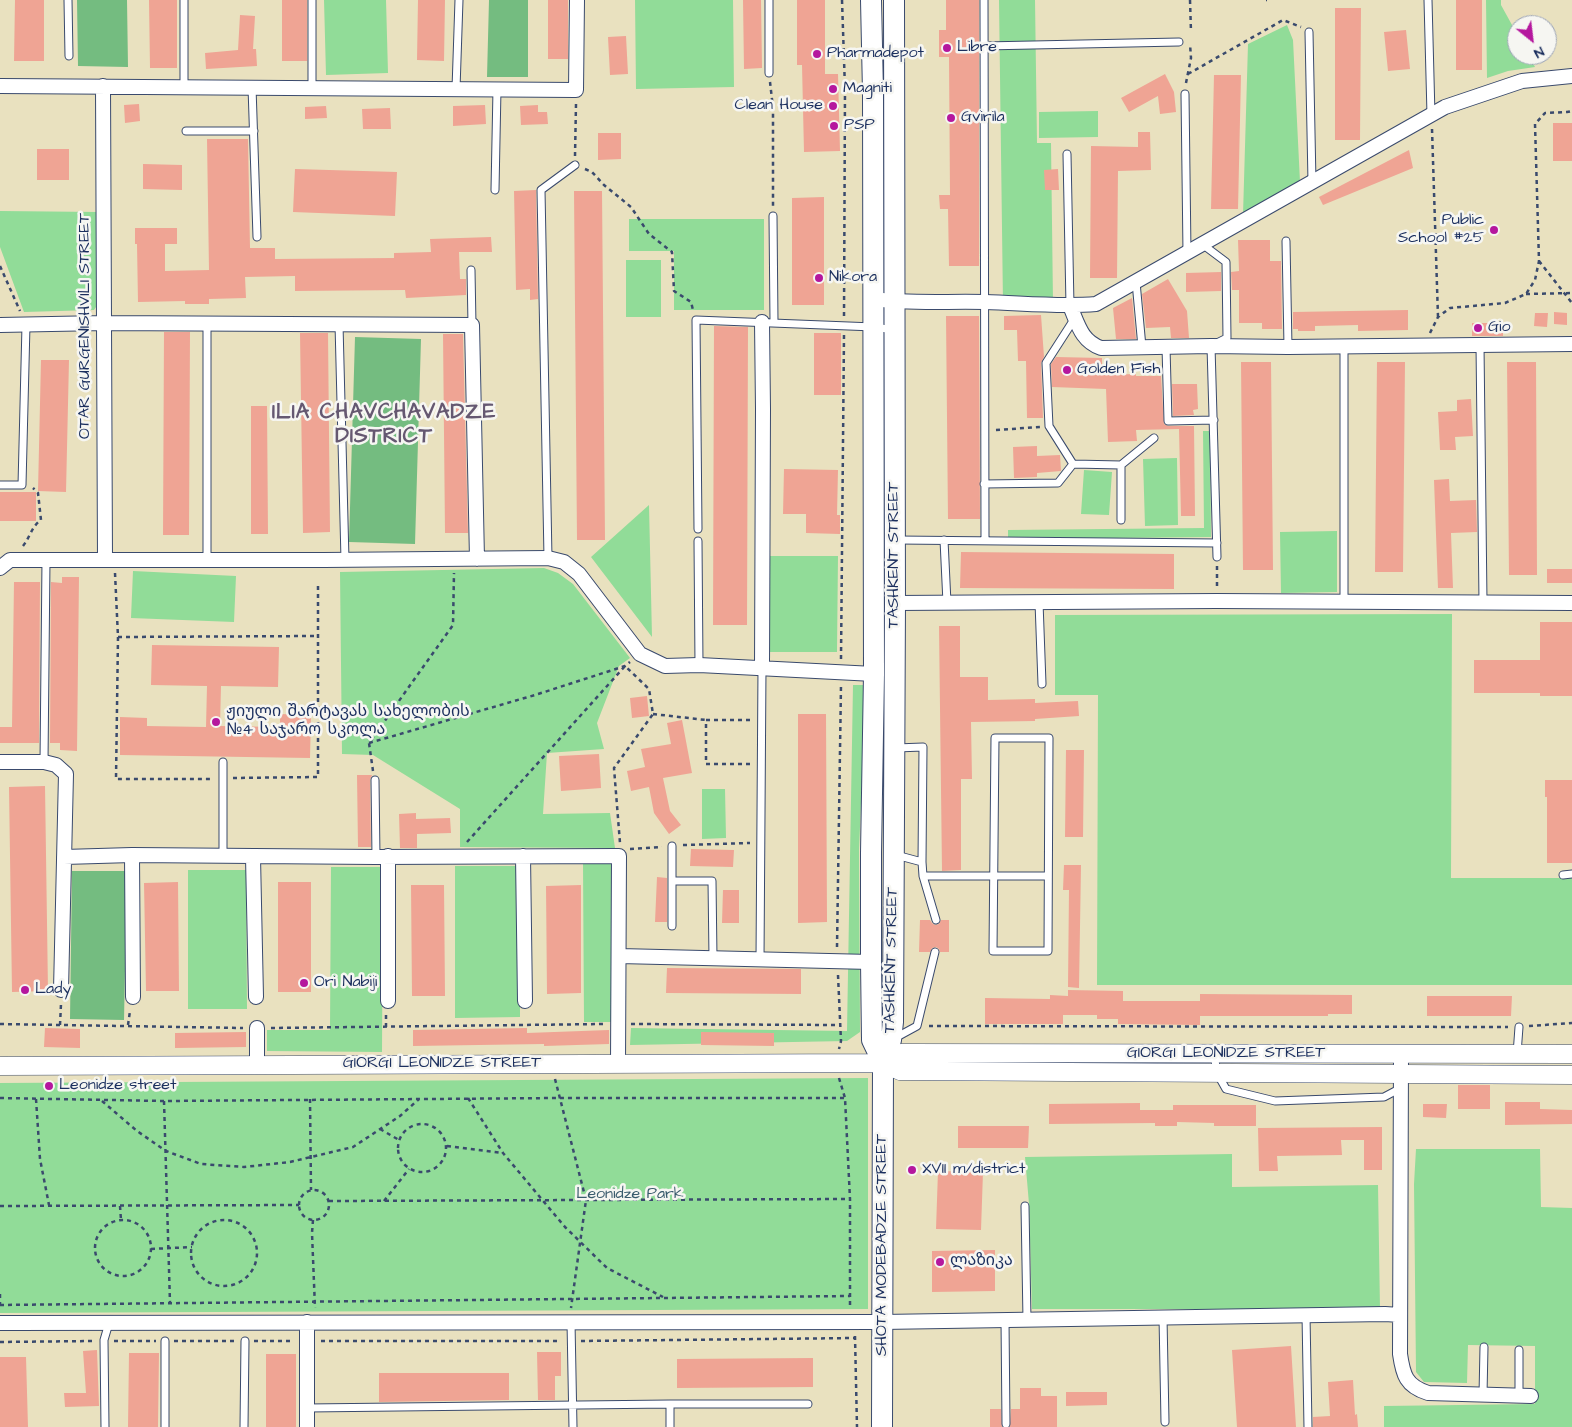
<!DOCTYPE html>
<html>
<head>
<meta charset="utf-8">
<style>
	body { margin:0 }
	#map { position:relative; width:1572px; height:1427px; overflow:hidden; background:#e9e1bf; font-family:"Architects Daughter",sans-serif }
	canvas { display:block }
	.north { position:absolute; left:1507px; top:15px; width:50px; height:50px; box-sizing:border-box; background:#f6f6f2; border:1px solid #9ea6b7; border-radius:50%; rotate:151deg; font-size:14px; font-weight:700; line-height:20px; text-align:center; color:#1b2f5e }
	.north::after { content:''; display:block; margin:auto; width:18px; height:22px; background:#b5179e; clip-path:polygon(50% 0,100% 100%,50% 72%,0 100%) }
</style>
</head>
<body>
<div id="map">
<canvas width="1572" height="1427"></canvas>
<div class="north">N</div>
</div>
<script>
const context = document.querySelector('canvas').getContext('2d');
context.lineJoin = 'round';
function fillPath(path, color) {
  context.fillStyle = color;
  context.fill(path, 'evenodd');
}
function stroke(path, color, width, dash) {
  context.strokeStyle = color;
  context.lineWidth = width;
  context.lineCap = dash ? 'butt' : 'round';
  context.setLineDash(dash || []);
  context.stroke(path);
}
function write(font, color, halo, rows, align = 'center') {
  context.font = font + ' "Architects Daughter","Noto Sans Georgian",sans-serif';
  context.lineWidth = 5;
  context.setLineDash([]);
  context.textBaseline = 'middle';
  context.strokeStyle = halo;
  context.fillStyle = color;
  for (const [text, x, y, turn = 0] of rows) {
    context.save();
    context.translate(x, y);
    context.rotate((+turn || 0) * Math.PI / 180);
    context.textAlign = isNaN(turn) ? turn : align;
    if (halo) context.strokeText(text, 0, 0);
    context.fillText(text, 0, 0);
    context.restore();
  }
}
fillPath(new Path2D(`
	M324 0H386L388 73 326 75Z
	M635 0H733L734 87 636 89Z
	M999 0H1035L1037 143H1051L1053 303 1003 304Z
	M1486 0H1501V5L1517 34V55H1529L1535 67 1508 71 1487 78Z
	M1287 25 1293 40 1300 182 1243 215 1248 44Z
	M1098 111V137L1039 138V112Z
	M0 211 98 212V304L94 310 24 312 0 247Z
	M629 219H764V310H674V251H629Z
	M626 260H661V317H626Z
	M1203 431H1210L1211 537 1008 539V530L1204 528Z
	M1177 458 1178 525 1145 526 1143 459Z
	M1084 470 1112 472 1109 515 1081 514Z
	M649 505 652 637 591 557Z
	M1337 531V592L1281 593 1280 532Z
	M768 556H838L837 652H767Z
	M544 568 558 573 573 584 630 658 619 666 597 723 604 749 547 753 543 814 610 813 615 848 460 847V809L373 755 342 754 340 572Z
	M133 571 236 576 234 622 131 618Z
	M1452 614 1451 878H1572V985H1097L1098 695H1055V615Z
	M853 685H866L859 850 860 1032 847 1041 630 1045 631 1028 847 1031Z
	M702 789H725L726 838 702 839Z
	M583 863H613V1022H584Z
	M455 866H520V1017L455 1018Z
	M331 867H383L382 1052 267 1051V1030H330Z
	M188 870H246L247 1009H188Z
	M868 1078V1309L0 1313V1083Z
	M1416 1149H1540L1541 1207 1572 1208V1427H1384V1406L1535 1404V1346L1468 1345 1467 1383 1424 1382 1416 1372 1414 1184Z
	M1232 1154V1187L1378 1185 1380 1309H1032L1029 1204 1025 1157Z`), '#91dc98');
fillPath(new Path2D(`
	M77 0H127L128 67 78 66Z
	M489 0H528V77H487Z
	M355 337 421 339 415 544 349 542Z
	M72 871H127L124 1020 70 1019Z`), '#74bc80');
fillPath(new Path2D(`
	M15 0H44V61H14Z
	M149 0H177V68H150Z
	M282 0H307V61H282Z
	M418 0H445L444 61 417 60Z
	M548 0H568V59H548Z
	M743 0H761L762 68 744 69Z
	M797 0H825V74H838L840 151 804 152 802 65H797Z
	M946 0H979V266H949L948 209H940L939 195H950L949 57H939V30H946Z
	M1456 0H1482V70H1456Z
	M1335 8H1361L1360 140H1335Z
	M240 15 255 16 253 49H256L257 66 206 69 205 53 238 50Z
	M1406 30 1410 69 1388 71 1384 32Z
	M626 36 628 74 610 75 608 37Z
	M1165 74 1174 92 1176 112 1160 114 1158 96 1129 112 1121 98Z
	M1214 75H1241L1238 209H1211Z
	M139 104 140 121 125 123 124 105Z
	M485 105 486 124 453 126V106Z
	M538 105V112H547L548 124 521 125 520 106Z
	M326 106 327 118 305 119V107Z
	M390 108 391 129H363L362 109Z
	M1553 123H1572V161H1553Z
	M1138 132H1150L1151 170 1118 171 1117 278H1090L1091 146 1138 147Z
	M598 133H621V159L598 160Z
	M207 139H248L250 248H275V259L394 258V253L431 252 430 239 491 237 492 252H459L460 279H466V295L406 298 405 290 295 291V276L245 277 246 298 209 299V304H185V301L138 302 137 244H135V228H177V244H165V271L209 270Z
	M37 149H69V180H37Z
	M1409 150 1413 168 1323 205 1319 197Z
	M143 164 182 165V190L143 189Z
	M295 169 397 172 395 216 293 212Z
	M1058 169 1059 190H1045L1044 170Z
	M536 190 538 299 530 300V289L516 290 514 191Z
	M574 191H602L605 540H577Z
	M824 197V305H792V198Z
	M1238 240H1270V261H1281L1282 329H1262V323H1239V290H1232L1231 272 1239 271Z
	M1221 272V291L1186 292V273Z
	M1168 279 1187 311 1189 338H1171L1170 327 1146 328 1142 294Z
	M1132 298 1136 339H1116L1113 308Z
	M1408 310V330L1358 331V325L1315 326V331H1298V329H1293V312Z
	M1554 312 1567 313V325L1554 324Z
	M1535 313H1548L1547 327 1534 326Z
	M1041 315 1044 357 1041 363 1043 418H1027L1026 361H1018L1017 330H1004V316Z
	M946 316H979L980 519H948Z
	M1472 323H1503V336H1472Z
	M714 326 748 327 747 625H713Z
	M164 332H190L189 535H163Z
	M300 333H328L330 532 303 533Z
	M814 333H841V395H814Z
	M443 334H463L468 533H445Z
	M1056 357 1102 358V375L1136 374V376H1161L1164 424 1168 426H1194L1195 516H1181L1179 429 1136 430 1137 441 1108 442 1106 389 1052 387 1051 364Z
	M41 360H69L66 492 38 491Z
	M1241 362H1271L1273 570H1243Z
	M1377 362H1405L1403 572H1375Z
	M1507 362H1536L1537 575H1509Z
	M1172 384H1197L1198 409 1193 410 1194 415 1173 416Z
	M1471 399 1473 436 1455 437 1456 450H1440L1438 412 1457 411V400Z
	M251 406H267L268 534H251Z
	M1037 446V456L1060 455 1061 471 1037 473V477L1014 478 1013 447Z
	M784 469 838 470 837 515H840V534L806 533V514H783Z
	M1449 479 1450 501 1476 500 1477 532 1451 533 1453 588H1438L1434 480Z
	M0 492H36V521H0Z
	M961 552 1174 554V589L960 588Z
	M1547 569H1572V583H1547Z
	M62 577H79L77 751 60 750V743H50L51 582 62 583Z
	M14 582H40L39 743H0V727H12Z
	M1540 622H1572V696H1540V693H1474V660H1540Z
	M939 626H960V677H988V700L1035 699V703L1078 701 1079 716 1035 719V721L971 722 972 779H961V870L942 871Z
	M152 645 279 647 278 687 221 686 220 726 280 727V714L311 715 310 758 120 755V717L147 718V726L206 727 207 686 151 685Z
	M647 696 649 716 632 718 630 698Z
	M798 714H826L827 922 798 923Z
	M682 720 692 773 663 778 670 811 681 825 669 834 654 813 649 787 631 791 627 771 645 767 641 749 671 744 667 723Z
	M1066 750H1084L1083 837H1065Z
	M599 754 601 788 561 791 559 756Z
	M357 775H372L370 780 371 847H358Z
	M1545 780H1572V863H1547V797H1545Z
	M45 786 48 991 12 992 9 787Z
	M416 813V819L450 818 451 833 417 834V848H400L399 814Z
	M691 849 734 850 733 867 690 866Z
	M1064 865H1081L1079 988 1068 987 1069 890H1063Z
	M657 877 667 878V922H655Z
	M178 882 179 991H146L144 883Z
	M278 882H311V992H278Z
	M411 885H444L445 996H412Z
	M581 885V993L547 994 546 886Z
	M723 890H739V923H722Z
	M920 920H930L932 923 935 925 939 924 941 920H949V952H940L939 949 936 947 932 948 930 952H919Z
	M667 968 801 969V994L666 993Z
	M1068 990 1123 991V1001H1200V994L1352 995V1014H1328V1016H1200V1025L1118 1024V1019H1097V1015H1063V1024H985V998L1050 999V995L1068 996Z
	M1427 996H1512L1511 1016H1427Z
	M45 1028 80 1029V1048L44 1047Z
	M527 1028V1033L609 1030V1044L544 1046V1044L413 1046V1030Z
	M246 1032V1047L175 1048V1033Z
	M701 1032 774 1033V1046L701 1045Z
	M1458 1085H1490V1109H1458Z
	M1505 1102H1540V1109L1572 1110V1124L1505 1125Z
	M1140 1103V1110H1173V1105H1256V1126H1214V1123L1177 1122V1126H1155V1123L1049 1124V1104Z
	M1423 1104H1447L1446 1118 1423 1117Z
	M958 1126H1029L1028 1148H958Z
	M1382 1127V1170H1364V1140H1341L1342 1155 1277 1156 1278 1171H1259L1258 1128Z
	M938 1171 983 1172 981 1230 936 1229Z
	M995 1250V1291L932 1292V1251Z
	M1291 1346 1296 1427H1237L1232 1350Z
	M97 1350 99 1406 65 1407 64 1393H86L83 1351Z
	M537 1352H561V1376H555V1400H538Z
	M129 1353H159L158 1427H128Z
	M266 1354H296V1427H266Z
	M0 1357H26L28 1427H0Z
	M813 1358V1387L677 1388V1359Z
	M379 1373H509V1400L379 1402Z
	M1353 1380 1355 1415 1357 1414 1358 1427H1313V1417L1330 1416 1328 1382Z
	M1020 1388H1041V1396H1057V1427H1010L1011 1409H1020Z
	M1066 1392H1107V1405L1066 1406Z
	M990 1409H1001L1002 1427H990Z`), '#efa494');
const service = new Path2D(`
	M68 0 69 56
	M184 0V87
	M312 0V88
	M769 0V73
	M984 0 985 541
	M1428 0 1431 115
	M1309 32 1312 182
	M984 46 1179 42
	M252 87 257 237
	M456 89 459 0
	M1185 94 1187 253
	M186 131H254
	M1067 154 1070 306
	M495 190 497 89
	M773 216 774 322
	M1286 241 1288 347
	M1202 244 1226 262 1227 338 1211 346 1217 557
	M471 270 472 325
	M1136 282 1142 347
	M1075 318 1046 363 1049 426 1073 464 1121 465 1154 438
	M207 323V560
	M339 324 345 560
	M1480 345 1483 602
	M1344 346V602
	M1166 347 1168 421 1214 420
	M984 484 1058 483 1073 464
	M0 485H22L26 325
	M1121 520V465
	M698 529 696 320 874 327 894 330
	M897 540 1217 543
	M944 540 947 603
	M698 541 699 665
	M548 558 541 190 575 165
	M1039 602 1042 684
	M995 738H1049L1048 951H993Z
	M896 748 923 747 922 862 896 855
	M44 762 46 560
	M223 762V857
	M375 780 376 857
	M672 846V926
	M922 862 923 876 936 920
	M1563 875 1572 874
	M923 876H1048
	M672 881H712L713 958
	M760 959 762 668
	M895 1038 917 1026 935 952
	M1214 1054 1217 1073 1226 1089 1275 1101 1384 1097 1401 1088
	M1517 1054 1519 1027
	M1025 1206 1027 1320
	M1306 1315 1308 1427
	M1163 1317 1165 1422
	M1005 1320 1006 1424
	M571 1322 573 1427
	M1483 1395 1484 1347
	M1519 1396V1350
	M670 1404V1427
	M307 1408 670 1404H808
	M105 1427 104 1340 109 1323
	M165 1427V1341
	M244 1427 245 1341`);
const minor = new Path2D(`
	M0 86 576 90 577 0
	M103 86 105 560
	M873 299C910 304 947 301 985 302 1022 303 1059 307 1096 304L1445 107 1522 81 1572 76
	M1070 306C1078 324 1081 341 1101 348L1211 346 1288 347 1572 344
	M762 322 763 409 762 668
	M0 325 103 323 472 325 477 559
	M0 568 10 560H324L548 558 564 562 579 574 640 654 665 666 699 665 874 674
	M895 603 1217 601 1572 603
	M0 762H44L56 765 66 774 61 990
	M132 855 133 997
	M523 856 525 1001
	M64 857 132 855 376 857 619 856 618 1064
	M253 857 256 997
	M619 956 871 962
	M388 1001V856
	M257 1028V1065
	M1401 1054 1400 1354C1403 1375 1406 1386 1428 1393L1531 1396
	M307 1322V1427
	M0 1323 882 1322 1385 1314 1400 1315`);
const tertiary = new Path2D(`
	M883 1063 901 1053 1572 1054
	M0 1066 883 1063 900 1071 1572 1075`);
const secondary = new Path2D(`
	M871 0 873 92 874 674 871 853V962L872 1040 883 1063
	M882 1427 883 1063 891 1040 893 1022 895 603 894 0`);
stroke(service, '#3a4a6d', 9);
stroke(minor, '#3a4a6d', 16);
stroke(tertiary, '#3a4a6d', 19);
stroke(secondary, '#3a4a6d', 22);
stroke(new Path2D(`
	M842 0 845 89 844 317
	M1190 0 1191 32
	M1266 0H1267
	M1188 74 1283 20 1301 27
	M770 82 773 108V207
	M1186 83 1191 58 1190 44
	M1432 129 1438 317
	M575 156 576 104
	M585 169 592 172 604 185 631 207 649 234 672 252 674 291 691 302 693 310
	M1539 261 1572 303
	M0 266 20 311
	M1526 294 1572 293
	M1430 333 1438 317 1450 308 1505 303 1526 294 1535 280 1539 261 1535 124 1545 113 1567 112 1572 111
	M996 430 1040 427
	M23 546C30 537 32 526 41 520L38 493 33 488
	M1217 566V588
	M115 573 118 637 116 779H212
	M118 637 318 636
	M841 659 844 335
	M653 714 706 720
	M750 720H706V764H752
	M369 743 535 695 625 666 630 662
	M373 771 369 743 453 625 454 573
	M233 778 318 777V586
	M467 842 625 666 649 689 653 714 614 768 620 843
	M683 845 750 843
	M630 849 662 847
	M837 947 841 685
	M838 975 841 1041 839 1049
	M0 1024 243 1028
	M631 1024 840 1025
	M60 1025 61 1004
	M128 1025 130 1011
	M929 1026 1508 1027
	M1529 1026 1572 1023
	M386 1027V1015
	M271 1028 603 1024
	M839 1078 845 1098 850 1199V1309
	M555 1079 586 1200 571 1308
	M0 1098 164 1101 560 1098H845
	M468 1098 503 1153 565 1227 607 1268 663 1297
	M36 1099 40 1159 49 1205
	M310 1099 311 1190
	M102 1101 137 1131 166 1151 201 1164 244 1167 290 1162 353 1147 400 1116 419 1099
	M164 1101 170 1303
	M398 1148a24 24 0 1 1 48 0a24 24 0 1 1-48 0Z
	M380 1129 399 1140
	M447 1146 502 1153
	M299 1205a15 15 0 1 1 30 0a15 15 0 1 1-30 0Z
	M329 1201 850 1199
	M384 1201 409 1169
	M0 1206 299 1205
	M120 1206 121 1220
	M191 1253a33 33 0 1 1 66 0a33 33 0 1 1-66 0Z
	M313 1220 312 1233 315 1308
	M95 1248a28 28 0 1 1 56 0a28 28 0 1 1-56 0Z
	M151 1249 192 1247
	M0 1294V1305
	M0 1305 850 1296
	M855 1336 857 1427
	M114 1341H156
	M174 1341H236
	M254 1341H293
	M321 1341H561
	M581 1341 856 1338
	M0 1342 93 1341`), '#3a4a6d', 2.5, [4, 4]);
stroke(service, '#fff', 7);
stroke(minor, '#fff', 14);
stroke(tertiary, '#fff', 18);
stroke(secondary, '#fff', 20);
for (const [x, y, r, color] of [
	[947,48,5,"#b5179e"],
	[817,54,5,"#b5179e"],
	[833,89,5,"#b5179e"],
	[833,106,5,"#b5179e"],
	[951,118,5,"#b5179e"],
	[834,126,5,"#b5179e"],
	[1494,230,5,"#b5179e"],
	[819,278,5,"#b5179e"],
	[1478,328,5,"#b5179e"],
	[1067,370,5,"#b5179e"],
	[216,722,5,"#b5179e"],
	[304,983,5,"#b5179e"],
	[25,990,5,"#b5179e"],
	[49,1086,5,"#b5179e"],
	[912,1170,5,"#b5179e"],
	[940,1262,5,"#b5179e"]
]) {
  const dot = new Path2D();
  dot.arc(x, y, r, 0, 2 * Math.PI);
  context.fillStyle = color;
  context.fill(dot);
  stroke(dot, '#f6f6f2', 2);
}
write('16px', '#1b2f5e', '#f6f6f2', [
	["Libre",957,48],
	["Pharmadepot",827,54],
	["Magniti",843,89],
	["Clean House",823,106,"right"],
	["Gvirila",961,118],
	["PSP",844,126],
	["Public",1484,221,"right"],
	["School #25",1484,239,"right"],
	["Nikora",829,278],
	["Gio",1488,328],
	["Golden Fish",1077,370],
	["ჟიული შარტავას სახელობის",226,713],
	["№4 საჯარო სკოლა",226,731],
	["Ori Nabiji",314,983],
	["Lady",35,990],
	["Leonidze street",59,1086],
	["XVII m/district",922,1170],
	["ლაზიკა",950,1262]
], 'left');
write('16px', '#1b2f5e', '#f6f6f2', [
	["OTAR GURGENISHVILI STREET",86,326,-90],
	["TASHKENT STREET",895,555,-90],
	["TASHKENT STREET",892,960,-89],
	["GIORGI LEONIDZE STREET",1226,1054],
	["GIORGI LEONIDZE STREET",442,1064],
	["SHOTA MODEBADZE STREET",883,1245,-90]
]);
write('16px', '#385a6c', '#f6f6f2', [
	["Leonidze Park",630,1195]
]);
context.letterSpacing = '1px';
write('bold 21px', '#655871', '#f6f6f2', [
	["ILIA CHAVCHAVADZE",384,414],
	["DISTRICT",384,438]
]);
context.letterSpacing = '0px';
</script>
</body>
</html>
